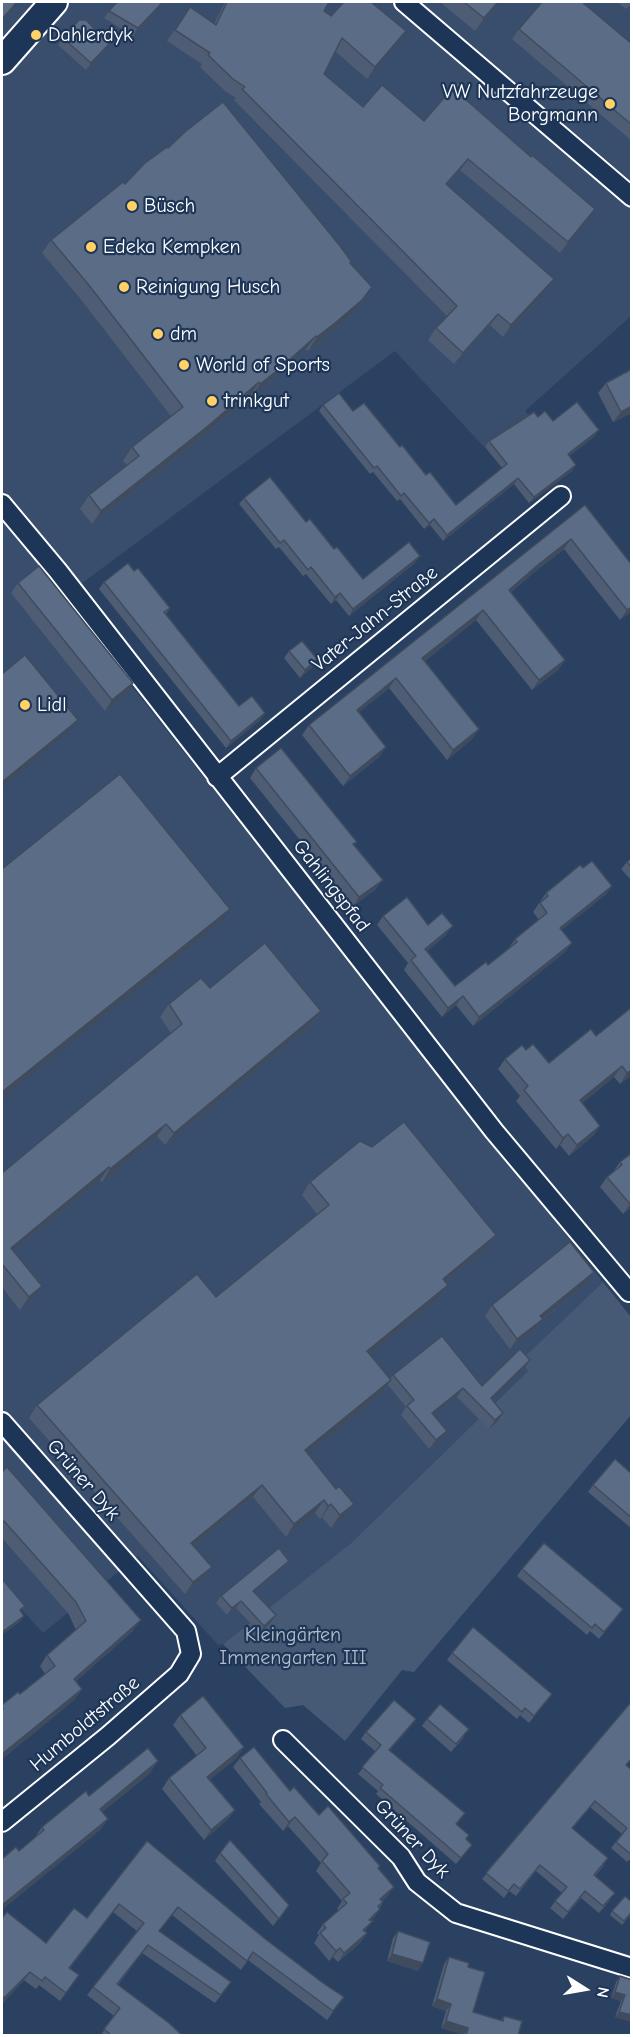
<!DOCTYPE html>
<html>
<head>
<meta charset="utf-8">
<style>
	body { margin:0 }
	#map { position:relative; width:633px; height:2037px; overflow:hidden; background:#2a4161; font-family:"Comic Neue",sans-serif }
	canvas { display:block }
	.frame { position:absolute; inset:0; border:3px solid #fff; pointer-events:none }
	.north { position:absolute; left:555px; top:1959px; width:60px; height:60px; -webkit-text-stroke:4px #1d3557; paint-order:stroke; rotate:101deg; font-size:16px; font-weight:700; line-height:24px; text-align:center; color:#fff }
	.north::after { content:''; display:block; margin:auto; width:21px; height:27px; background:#fff; clip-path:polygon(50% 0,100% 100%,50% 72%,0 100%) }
</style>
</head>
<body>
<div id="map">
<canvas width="633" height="2037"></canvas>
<div class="frame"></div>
<div class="north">N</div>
</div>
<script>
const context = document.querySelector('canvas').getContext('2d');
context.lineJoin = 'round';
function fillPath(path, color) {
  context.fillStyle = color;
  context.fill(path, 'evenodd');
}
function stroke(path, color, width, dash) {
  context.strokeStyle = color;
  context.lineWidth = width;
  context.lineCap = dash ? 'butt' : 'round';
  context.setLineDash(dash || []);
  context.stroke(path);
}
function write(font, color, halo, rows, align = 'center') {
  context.font = font + ' "Comic Neue",sans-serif';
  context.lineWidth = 4.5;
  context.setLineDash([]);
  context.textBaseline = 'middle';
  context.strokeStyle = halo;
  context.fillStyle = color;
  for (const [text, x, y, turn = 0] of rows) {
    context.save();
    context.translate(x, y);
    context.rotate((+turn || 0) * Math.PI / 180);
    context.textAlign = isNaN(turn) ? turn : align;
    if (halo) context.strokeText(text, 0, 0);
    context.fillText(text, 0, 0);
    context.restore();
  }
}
fillPath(new Path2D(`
	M16 2H631V316L525 411 530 417 484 447 395 351 62 598 603 1282 521 1360 529 1370 350 1544 223 1644 218 1645 138 1556 43 1633 12 1599 2 1607V18Z`), '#394e6c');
fillPath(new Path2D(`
	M603 1282 631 1317V1415L414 1672 402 1670 345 1741 303 1705 285 1708 223 1644 350 1544 528 1371 521 1360Z`), '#465975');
const street = new Path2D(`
	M404 2 632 197
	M2 504 58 571 494 1131 629 1292
	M217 777 561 496
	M2 1422 186 1631 191 1654 179 1674 108 1736 2 1822
	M283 1740 401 1857 417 1882 456 1913 632 1968`);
const secondary = new Path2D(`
	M2 61 54 2`);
stroke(street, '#fff', 22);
stroke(secondary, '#fff', 30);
stroke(street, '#1d3557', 18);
stroke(secondary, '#1d3557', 26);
fillPath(new Path2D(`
	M225 2H329L324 11 331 16 398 43 367 79 335 51 324 74 363 107 424 121 469 91 464 98 587 221 560 253 460 170 447 185 554 279 546 291 503 337 490 325 454 364 428 340 436 328 447 316 234 100 236 98 225 91 200 67 202 64 167 41 190 7 214 24Z
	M440 2H500L475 31Z
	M617 2H632V3L626 9Z
	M161 5 133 36 104 18 109 11Z
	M519 29 632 44V141L512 39Z
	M63 38 109 44 104 51 86 70 58 45Z
	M125 184 350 263 372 287 353 313 326 336 308 351 306 349 268 383 251 397 250 396 199 439 92 524 80 509 89 495 127 465 123 461 132 447 171 416 79 297 42 253 51 240Z
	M606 383 632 413 613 422 598 393Z
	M323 405 353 411 400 447 456 505 502 468 485 447 489 441 538 417 553 421 595 436 569 456 572 471 529 503 514 484 443 541 430 525 424 529 400 499 397 501 373 472 370 474 319 411Z
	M244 498 334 549 363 579 416 562 349 616 336 600 331 604 306 574 303 576 279 547 276 549 239 504Z
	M585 505 632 611 620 620 564 549 532 574 511 592 565 660 558 670 532 690 476 620 425 661 479 729 472 739 447 760 389 688 359 712 386 747 379 757 343 786 302 735 309 725Z
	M134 571 170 608 166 614 239 706 265 713 260 720 226 748 99 589 104 582Z
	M18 583 126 694 105 711 11 593Z
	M289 651 317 659 312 667 300 678 284 658Z
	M256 768 354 845 376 889 353 906 250 778Z
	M632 858V881L621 869 627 862Z
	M583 868 612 886 605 895 561 930 565 952 473 1026 456 1005 442 1017 404 970 408 963 377 925 383 916 428 925 446 935 427 951 455 986 488 965 509 948 515 939 539 920 533 912 546 893Z
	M210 988 321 1011 312 1024 165 1145 157 1136 102 1182 100 1180 13 1251 33 1298 20 1310 2 1287V1173L171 1033 160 1017 169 1004Z
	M632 1007V1075L620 1084 614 1077 582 1103 600 1126 593 1136 569 1156 560 1145 556 1149 516 1101 520 1096 498 1069 505 1059 526 1050 549 1063 596 1036Z
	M632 1153V1207L623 1214 600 1187 607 1177 613 1172 620 1162Z
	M310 1182 496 1235 488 1247 445 1282 448 1285 439 1298 370 1354 390 1379 393 1375 482 1386 530 1360 524 1369 492 1399 503 1413 497 1422 489 1429 457 1397 434 1415 441 1440 429 1449 401 1415 406 1407 388 1385 382 1393 308 1453 345 1517 331 1528 322 1517 320 1519 315 1513 286 1537 253 1497 194 1546 203 1579 185 1594 29 1418 37 1405 216 1297 317 1214 302 1195Z
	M587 1283 543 1319 535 1329 510 1349 485 1316 492 1305Z
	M2 1472 133 1631 76 1681 82 1689 74 1700 2 1759V1705L20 1694 45 1674 40 1666 47 1655 76 1630 68 1613 2 1538Z
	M632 1474V1529L588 1492 593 1485Z
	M289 1561 284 1568 254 1593 271 1622 260 1633 236 1608 227 1615 216 1603 221 1596Z
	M522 1569 618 1616 599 1639 590 1631 587 1635 517 1576Z
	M452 1653 552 1694 529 1723 520 1715 517 1719 447 1660Z
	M632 1701V1759L626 1765 632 1770V1857L627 1862 611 1848 622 1834 590 1807 573 1828 604 1865 595 1876 610 1900 599 1913 581 1898 563 1919 550 1908 562 1893 536 1871 516 1896 509 1891 504 1898 482 1879Z
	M180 1715 237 1758 210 1779 235 1810 227 1820 204 1840 162 1789 169 1778 197 1756 173 1725Z
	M427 1719 464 1737 451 1752 422 1726Z
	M412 1725 389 1751 456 1825 466 1839 472 1845 456 1864 376 1794 378 1791 358 1774 376 1752 361 1739 366 1732Z
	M240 1758 290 1791 380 1866 378 1869 388 1896 382 1901 383 1902 374 1918 371 1920 365 1931 367 1933 360 1943 338 1962 333 1957 329 1961 314 1943 319 1935 317 1933 323 1924 339 1911 337 1909 342 1901 316 1871 321 1863 288 1826 283 1831 259 1804 261 1802 233 1767Z
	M158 1761 149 1774 102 1812 108 1819 99 1831 19 1851 33 1840 42 1827 89 1796Z
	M147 1841 264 1938 323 1983 344 1997 327 2020 248 1960 241 1970 172 1915 159 1931 225 1990 215 2003 142 1953 118 1985 183 2036H100L114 2016 87 1995 137 1931 113 1912 70 1968 79 1975 60 2001 39 1985 36 1989 24 1980 2 2004V1918L46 1943 87 1918Z
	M220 1853 289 1905 273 1926 215 1861Z
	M612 1911 632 1913 622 1925 610 1915Z
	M398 1931 418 1971 387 1961 393 1938Z
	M449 1957 468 1967 473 2012 501 2020 504 2016 518 2036H463L464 2035 441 2028 446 2011 432 2006 444 1964Z
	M620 1976 632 2022 615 2017 621 2001 611 1998 616 1982Z`), '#4e5d73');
fillPath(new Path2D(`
	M17 2H19L2 21V19Z
	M163 2H164L161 5 133 36 138 28Z
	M498 2H500L475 31 484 18Z
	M406 31 398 43 367 79 375 67Z
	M109 44 104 51 86 70 91 63Z
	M468 159 460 170 438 195 446 184Z
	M595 209 587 221 560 253 568 242Z
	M554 279 546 291 503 337 511 325Z
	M372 287 353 313 308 351 317 337Z
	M498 314 490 325 454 364 463 353Z
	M316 336 306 349 268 383 251 397 260 384Z
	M259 382 250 396 199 439 92 524 101 511Z
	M632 406V413L613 422 621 412Z
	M599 430 595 436 563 460 568 454Z
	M576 465 572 471 529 503 534 497Z
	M518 478 514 484 443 541 447 535Z
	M434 519 430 525 424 529 429 523Z
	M571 539 564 549 532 574 502 599 509 590 539 564Z
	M420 556 416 562 349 616 353 609Z
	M340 593 336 600 331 604 335 597Z
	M632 607V611L620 620 627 610Z
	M483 610 476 620 416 668 422 658Z
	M317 659 312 667 300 678 305 670Z
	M565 660 558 670 532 690 539 680Z
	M396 678 389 688 350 720 357 710Z
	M133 683 126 694 105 711 112 700Z
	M265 713 260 720 226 748 231 741Z
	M78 720 70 731 2 787V782Z
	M479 729 472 739 447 760 453 750Z
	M386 747 379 757 343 786 350 776Z
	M383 880 376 889 353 906 359 897Z
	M612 886 605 895 553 937 560 928Z
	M230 909 221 922 2 1098V1092Z
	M453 926 446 935 418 958 425 949Z
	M572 943 565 952 473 1026 479 1017Z
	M463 996 456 1005 442 1017 448 1008Z
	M321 1011 312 1024 165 1145 174 1133Z
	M622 1066 614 1077 573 1111 580 1100Z
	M632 1070V1075L620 1084 627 1073Z
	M166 1124 157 1136 102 1182 110 1169Z
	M600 1126 593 1136 569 1156 577 1145Z
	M568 1134 560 1145 556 1149 563 1138Z
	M109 1167 100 1180 2 1260 11 1248Z
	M632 1203V1207L623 1214 630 1204Z
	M496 1235 488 1247 434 1291 443 1279Z
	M594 1272 587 1283 535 1325 543 1319 535 1329 510 1349 517 1339 540 1316Z
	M448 1285 439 1298 358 1364 367 1351Z
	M42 1286 33 1298 20 1310 29 1297Z
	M530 1360 524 1369 485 1407 491 1398Z
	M391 1380 382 1393 297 1463 305 1450Z
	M463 1388 457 1397 426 1422 432 1413Z
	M503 1413 497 1422 489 1429 495 1420Z
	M447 1431 441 1440 429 1449 436 1440Z
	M262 1485 253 1497 182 1556 191 1543Z
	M324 1500 315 1513 286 1537 294 1524Z
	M331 1504 322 1517 320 1519 328 1506Z
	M354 1504 345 1517 331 1528 340 1515Z
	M289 1561 284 1568 248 1598 253 1591Z
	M212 1567 203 1579 185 1594 193 1582Z
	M241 1601 236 1608 227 1615 232 1608Z
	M276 1615 271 1622 260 1633 264 1626Z
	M24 1616 20 1622 2 1635V1632Z
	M141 1620 133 1631 66 1690 74 1679Z
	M82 1689 74 1700 2 1759V1754Z
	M416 1719 412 1725 384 1757 389 1750Z
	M244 1747 237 1758 200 1787 207 1777Z
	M158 1761 149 1774 91 1821 100 1809Z
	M235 1810 227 1820 204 1840 211 1830Z
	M295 1817 288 1826 283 1831 289 1822Z
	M108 1819 99 1831 2 1910V1905Z
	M394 1887 388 1896 374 1908 380 1899Z
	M380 1909 374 1918 362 1929 369 1920Z
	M373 1921 366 1930 357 1939 363 1930Z
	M367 1933 360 1943 338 1962 344 1953Z
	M340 1948 333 1957 329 1961 336 1951Z
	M392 1954 423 1963 418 1971 387 1961Z
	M30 1972 24 1980 2 2004 4 1998Z
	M615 1992 625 1995 621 2001 611 1998Z
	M437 1999 451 2004 446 2011 432 2006Z
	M619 2012 632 2015V2022L615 2017Z
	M446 2021 468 2028 464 2035 441 2028Z`), '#404c5e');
const building = new Path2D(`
	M2 2H17L2 19Z
	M117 2H163L138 28 109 11Z
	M227 2H329L324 11 331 16 344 2H371L406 31 375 67 342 38 324 74 363 107 382 85 424 121 458 82 469 91 464 98 531 157 532 155 595 209 568 242 468 159 446 184 554 279 511 325 498 314 463 353 436 328 457 306 242 89 245 87 233 79 208 55 210 53 175 30 190 7 216 25Z
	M464 2H498L484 18Z
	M542 2H582L632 44V125L519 29Z
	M79 20H86L109 44 91 63 63 38Z
	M223 102 340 246 351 261 350 263 372 287 362 300 335 323 317 337 316 336 278 370 260 384 259 382 208 426 101 511 89 495 139 456 132 447 183 407 88 284 51 240 123 182 125 184 145 163 167 147 168 148 186 131Z
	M632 369V406L621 412 606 383Z
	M339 393 353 411 364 403 400 447 402 445 426 475 430 472 456 505 507 464 489 441 534 412 538 417 545 411 553 421 577 402 599 430 568 454 576 465 534 497 518 478 447 535 434 519 429 523 404 493 401 496 377 466 374 468 323 405Z
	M270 477 306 522 310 519 334 549 337 547 363 579 409 542 420 556 353 609 340 593 335 597 311 567 308 570 284 540 280 543 244 498Z
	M585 505 632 565V607L627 610 571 539 539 564 509 590 565 660 539 680 483 610 422 658 479 729 453 750 396 678 357 710 386 747 350 776 309 725Z
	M128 563 134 571 138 568 170 608 164 612 239 706 252 696 265 713 231 741 104 582Z
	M39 566 133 683 112 700 18 583Z
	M302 641 317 659 305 670 289 651Z
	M25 655 78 720 2 782V674Z
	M281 748 357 842 353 844 383 880 359 897 256 768Z
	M120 774 230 909 2 1092V869Z
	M632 858V868L627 862Z
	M592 861 612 886 560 928 572 943 479 1017 463 996 448 1008 411 960 416 956 383 916 407 897 428 925 442 913 453 926 425 949 455 986 486 962 488 965 517 942 515 939 547 913 540 903 548 896 546 893 580 865 583 868Z
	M265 943 321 1011 174 1133 166 1124 110 1169 109 1167 11 1248 42 1286 29 1297 2 1264V1173L182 1024 169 1004 201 978 210 988Z
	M632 1007V1070L627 1073 622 1066 580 1100 600 1126 577 1145 568 1134 563 1138 524 1090 528 1086 505 1059 522 1045 526 1050 533 1044 549 1063 591 1029 596 1036Z
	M404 1122 496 1235 443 1279 448 1285 367 1351 391 1380 305 1450 336 1489 339 1486 354 1504 340 1515 331 1504 328 1506 324 1500 294 1524 262 1485 191 1543 212 1567 193 1582 37 1405 197 1274 216 1297 329 1205 310 1182 360 1141 372 1147Z
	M632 1153V1203L630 1204 607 1177 622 1165 620 1162Z
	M570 1242 594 1272 540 1316 543 1319 517 1339 492 1305Z
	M442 1336 482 1386 520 1349 530 1360 491 1398 503 1413 495 1420 463 1388 432 1413 447 1431 436 1440 407 1406 414 1400 393 1375Z
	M615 1459 632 1474V1518L593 1485Z
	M7 1467 141 1620 74 1679 82 1689 2 1754V1710L3 1709 2 1705 18 1692 20 1694 55 1666 47 1655 86 1621 76 1602 4 1521 2 1523V1472Z
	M544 1543 623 1609 604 1632 595 1624 592 1628 522 1569Z
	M279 1548 289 1561 253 1591 276 1615 264 1626 241 1601 232 1608 221 1596Z
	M3 1580 25 1606 20 1610 24 1616 2 1632V1581Z
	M473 1627 552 1694 534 1716 525 1708 522 1712 452 1653Z
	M203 1696 244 1747 207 1777 235 1810 211 1830 169 1778 206 1748 180 1715Z
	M394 1700 416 1719 389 1750 465 1813 456 1824 469 1835 466 1839 472 1845 461 1858 380 1788 383 1785 362 1767 381 1745 366 1732Z
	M632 1701V1758L626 1765 632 1770V1855L616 1842 627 1828 595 1801 572 1828 608 1858 594 1875 615 1893 603 1906 585 1891 568 1912 555 1901 567 1887 540 1865 520 1889 514 1884 508 1891 486 1873Z
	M440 1704 469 1729 456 1744 427 1719Z
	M254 1747 290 1791 294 1787 319 1815 328 1806 380 1866 378 1868 394 1887 380 1899 383 1902 378 1906 380 1909 369 1920 373 1921 363 1930 367 1933 344 1953 340 1948 336 1951 320 1933 326 1928 323 1924 347 1903 343 1899 350 1893 322 1861 328 1854 295 1817 289 1822 266 1794 267 1793 240 1758Z
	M148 1748 158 1761 100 1809 108 1819 2 1905V1859L16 1847 19 1851 44 1830 42 1827 86 1791 89 1796Z
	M230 1840 289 1905 279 1919 220 1853Z
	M147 1841 264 1938 323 1983 344 1997 333 2011 253 1952 247 1961 178 1907 159 1931 231 1982 221 1995 148 1945 117 1984 169 2023 183 2036H112L104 2029 120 2008 93 1987 144 1923 119 1904 69 1968 79 1975 66 1993 45 1977 42 1981 30 1972 4 1998 2 1996V1918L7 1912 46 1943 74 1908 87 1918Z
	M625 1896 632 1902V1912L624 1921 612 1911Z
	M398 1931 430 1942 423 1963 392 1954Z
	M449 1957 469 1963 468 1967 485 1972 473 2012 503 2021 504 2016 522 2021 518 2036H466L468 2028 446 2021 451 2004 437 1999Z
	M620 1976 632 1980V2015L619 2012 625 1995 615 1992Z`);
fillPath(building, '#5b6c86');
stroke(building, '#404c5e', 1.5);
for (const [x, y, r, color] of [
	[36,35,6,"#ffd166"],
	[610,104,6,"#ffd166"],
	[132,206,6,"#ffd166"],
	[91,247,6,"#ffd166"],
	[124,287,6,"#ffd166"],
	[158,334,6,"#ffd166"],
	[184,365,6,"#ffd166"],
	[212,401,6,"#ffd166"],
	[25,705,6,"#ffd166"]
]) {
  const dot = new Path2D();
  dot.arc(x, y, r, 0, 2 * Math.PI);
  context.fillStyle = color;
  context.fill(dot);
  stroke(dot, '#1d3557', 2);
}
write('20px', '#fff', '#1d3557', [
	["Dahlerdyk",48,35],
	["VW Nutzfahrzeuge",598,92,"right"],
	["Borgmann",598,115,"right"],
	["Büsch",144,206],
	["Edeka Kempken",103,247],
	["Reinigung Husch",136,287],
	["dm",170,334],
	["World of Sports",196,365],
	["trinkgut",224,401],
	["Lidl",37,705]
], 'left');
write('20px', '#fff', '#1d3557', [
	["Vater-Jahn-Straße",375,619,-39],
	["Gahlingspfad",331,886,52],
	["Grüner Dyk",83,1480,49],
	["Humboldtstraße",85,1724,-40],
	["Grüner Dyk",412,1839,47]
]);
write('20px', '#b5bdc8', '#1d3557', [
	["Kleingärten",293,1635],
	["Immengarten III",293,1658]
]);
</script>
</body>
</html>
